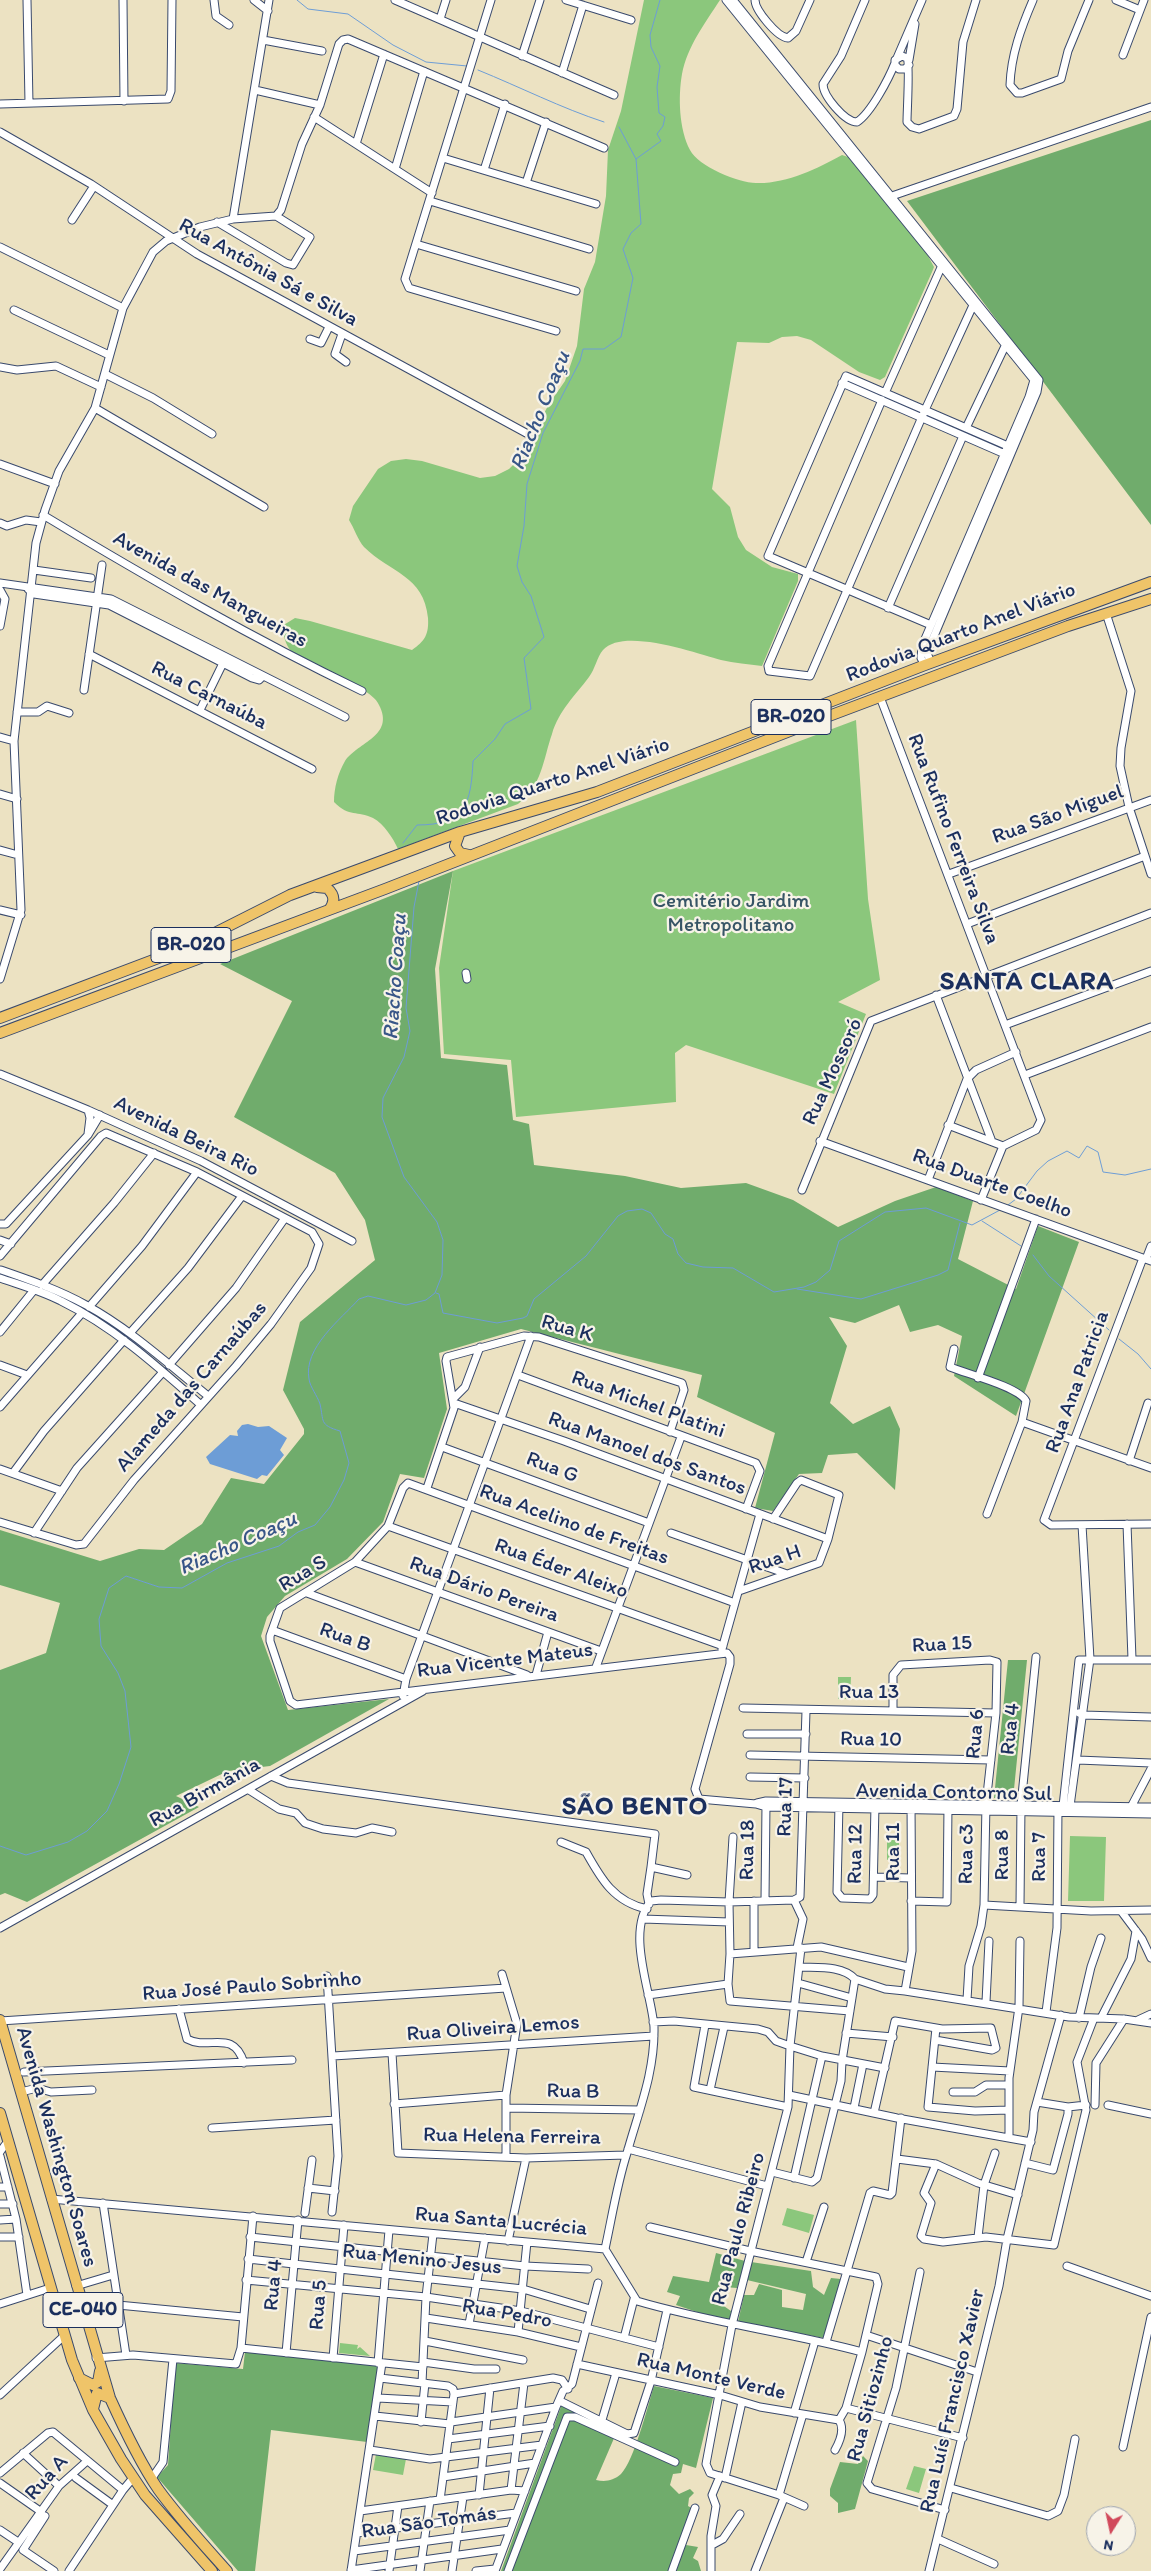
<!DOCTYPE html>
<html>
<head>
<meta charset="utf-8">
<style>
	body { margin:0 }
	#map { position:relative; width:1151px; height:2571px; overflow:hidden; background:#ece2c2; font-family:Itim,sans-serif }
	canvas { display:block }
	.north { position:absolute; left:1086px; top:2506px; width:50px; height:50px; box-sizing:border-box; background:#f7f3e8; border:1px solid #9fa5b1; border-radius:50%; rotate:190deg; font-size:14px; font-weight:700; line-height:20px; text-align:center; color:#1b2f5e }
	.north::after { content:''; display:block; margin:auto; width:18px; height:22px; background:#d1495b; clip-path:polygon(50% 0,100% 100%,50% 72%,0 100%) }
</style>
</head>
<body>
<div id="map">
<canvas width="1151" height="2571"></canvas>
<div class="north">N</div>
</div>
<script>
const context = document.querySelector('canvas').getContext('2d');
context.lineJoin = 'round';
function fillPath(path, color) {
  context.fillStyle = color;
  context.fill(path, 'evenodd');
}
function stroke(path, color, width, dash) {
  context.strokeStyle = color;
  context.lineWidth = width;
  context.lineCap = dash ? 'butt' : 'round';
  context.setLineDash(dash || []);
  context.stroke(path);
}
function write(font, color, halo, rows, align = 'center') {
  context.font = font + ' Itim,sans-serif';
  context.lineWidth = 4.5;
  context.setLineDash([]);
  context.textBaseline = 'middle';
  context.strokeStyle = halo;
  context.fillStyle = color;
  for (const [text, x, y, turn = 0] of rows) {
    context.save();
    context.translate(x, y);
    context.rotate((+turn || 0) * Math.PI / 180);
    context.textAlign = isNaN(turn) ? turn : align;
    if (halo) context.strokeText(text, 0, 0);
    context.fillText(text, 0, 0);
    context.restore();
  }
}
fillPath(new Path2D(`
	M644 0H720C705 23 687 47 682 74 678 97 679 129 690 150 698 166 738 183 756 183 786 184 817 169 842 155L848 157 927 254 934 267 932 272 885 377 880 380 859 372 811 340 797 336 782 337 769 343 737 342 712 489 730 507 738 537 746 550 772 567 798 574V581L762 666C749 664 734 663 721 660 696 653 623 627 603 650 597 657 595 669 589 677 575 696 559 710 552 734 543 760 542 786 518 804L398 849C393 838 384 824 373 818 357 810 350 818 334 802 334 788 338 773 345 761 358 742 395 736 379 705 376 698 368 693 362 689 343 677 305 667 291 651 285 644 284 636 282 626L295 618 310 621 412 650C425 641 429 634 428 618 424 575 390 573 364 547 358 540 354 528 349 520L353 506 378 469 391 461 406 459 422 461 480 478 495 476 509 469 520 458 549 404 565 381 577 346 584 289 595 262 606 196 608 150 621 111Z
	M856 720 868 899 880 980 838 1002 866 1014 834 1094 686 1045 675 1053 676 1102 516 1117 511 1060 444 1054 439 968 453 871Z
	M838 1677H851L850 1699H838Z
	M1070 1836 1106 1837 1104 1901H1068Z
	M887 1837H899V1860H887Z
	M787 2208 814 2215 809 2233 782 2225Z
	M340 2343 358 2345 357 2349 360 2347 370 2356 339 2353Z
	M376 2454 406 2459 403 2475 373 2470Z
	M914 2466 926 2469 919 2493 906 2489Z`), '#8bc77c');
fillPath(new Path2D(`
	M1151 120V525L907 201Z
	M453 871 435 969 441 1058 507 1065 513 1120 529 1124 534 1165 625 1176 681 1188 746 1183 793 1200 838 1227 895 1201 936 1187 973 1201 958 1259 1016 1289 1038 1226 1079 1242 1016 1416 954 1376 962 1336 938 1325 910 1332 899 1305 855 1323 829 1317 847 1346 830 1403 853 1424 890 1406 900 1429 895 1490 857 1453 828 1455 822 1473 799 1474 773 1511 755 1508 775 1433 697 1397 702 1375 521 1329 439 1353 447 1409 424 1478 400 1474 383 1522 347 1559 285 1596 267 1617 261 1636 288 1710 389 1699 270 1766 228 1771 176 1796 199 1807 27 1902 5 1893 0 1895V1670L46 1653 60 1603 0 1585V1530L100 1561 139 1549 164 1550 202 1524 231 1478 264 1484 304 1434V1429L283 1390 300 1322 375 1260 365 1220 335 1173 234 1117 292 1001 220 964Z
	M1008 1660H1027L1013 1799 994 1798Z
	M716 2253 745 2261 737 2288 724 2287 718 2302 731 2311 730 2323 676 2305 680 2296 667 2292 673 2276 709 2282Z
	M751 2262 811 2271 813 2287 824 2295 831 2278 841 2279 824 2338 738 2322 744 2295H754L759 2284 782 2290V2307L803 2310 806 2294 747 2280Z
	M245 2352 379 2366 367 2442 271 2430 255 2571H238L157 2477 168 2465 175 2363 243 2369Z
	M654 2386 713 2398 696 2468 683 2464 681 2473 673 2474 670 2485 679 2494 690 2489 694 2493 689 2498 688 2506 697 2511 686 2545 698 2547 693 2558 698 2561 701 2571H501L562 2404 618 2429 596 2480C605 2482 613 2481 621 2474 634 2461 648 2405 654 2386Z
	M863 2456 868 2461 855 2509 838 2513V2503L830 2496V2489L840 2462 858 2464Z`), '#70ac6c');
fillPath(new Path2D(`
	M248 1424 258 1427 269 1426 287 1438 280 1450 284 1455 267 1476 262 1475 257 1479 210 1464 206 1457 230 1435 238 1436 237 1431 242 1425Z`), '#6d9dd6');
stroke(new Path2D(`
	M297 0 308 9 348 14 393 45 426 62 467 66
	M478 70C520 87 561 108 604 122
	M619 127 636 159
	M403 843 417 825C466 825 471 803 473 761L495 739 505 724 531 709 524 658 544 637 531 596 522 582 517 566 524 526 527 484 543 433 580 361 583 349H604L621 337 633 278 623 249 631 233 641 224 636 159 661 141 657 134 663 126 665 117 659 113 657 87 660 66 651 47 650 35 660 0
	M1008 1205 1016 1199 1037 1171 1048 1161 1067 1151 1079 1158 1087 1146 1098 1152 1103 1172 1125 1175 1151 1169
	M982 1221 1021 1246
	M1033 1255 1049 1276 1109 1330
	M797 1289 861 1299 938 1275 948 1270 960 1223
	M436 1293 439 1294 443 1313 497 1323 523 1318 527 1316 534 1299 586 1256 618 1216 627 1211 642 1209 651 1213 665 1234 673 1239 678 1254 686 1263 703 1267 733 1268 774 1292 804 1287 816 1282 830 1270 839 1241 885 1212 926 1208 972 1225 1000 1210
	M1119 1339 1138 1354 1151 1369
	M0 1846 26 1855 68 1842 87 1831 107 1811 119 1784 131 1747 125 1691 118 1673 101 1646 99 1619 109 1588 126 1576 159 1587 182 1588 227 1563 279 1546 298 1532 315 1525 330 1507 344 1480 349 1463 340 1431C319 1425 324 1421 320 1404 317 1395 310 1387 309 1379 303 1348 341 1319 359 1299L368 1296 406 1305 426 1300 435 1293 442 1275 443 1240 437 1222 404 1177 382 1117 383 1098 404 1057 410 1031 406 1008 414 907 419 881`), '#6d9dd6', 1);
const minor = new Path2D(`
	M27 0 29 103
	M123 0 124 101
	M214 0 216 16 229 25
	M254 0 268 11
	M395 0 614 95
	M491 0 405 279 409 288 556 331
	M566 0 631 20
	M726 0 1034 380 1029 397 922 646 921 658 925 665
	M733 0 1039 380 1037 392 929 648 927 653 931 663
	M755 0C755 10 777 37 788 38L796 31 810 0
	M865 0 841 56 823 84C823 96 845 122 857 122 871 113 889 78 895 63
	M1033 0C1021 28 1011 55 1010 85L1017 93H1022L1061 79 1068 51 1089 0
	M1116 0 1140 10
	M440 19 446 0
	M263 40 322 51
	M1123 55 1144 0
	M522 56 540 0
	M897 58 922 0
	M909 60 915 24
	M909 65 905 69H899L895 65V60L902 56 907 58C910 63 907 111 907 122L912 127 919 129 954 116 957 109 963 42 976 0
	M562 73 583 5
	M0 104 168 99 171 91 172 0
	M320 105 339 44 343 40 348 39 604 148
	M314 117 432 193
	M0 132 91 184 197 254 526 433
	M356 144 384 54
	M443 158 596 204
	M395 169 424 71
	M484 170 505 104
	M526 183 546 122
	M889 197 1151 107
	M430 201 589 249
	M233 219 269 0
	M72 220 94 186
	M217 222 286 263 293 265 310 237 276 216
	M416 244 576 291
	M0 247 123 308
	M14 310 109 355
	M342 334 335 354 346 362
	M310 339 321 343 329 327
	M0 367 17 370 56 366 101 387
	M105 374 153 398 212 434
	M842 383 1007 455
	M885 393 943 263
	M882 400 768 666 769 671 810 676 925 410 975 301
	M95 408 264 507
	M966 428 1007 342
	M0 464 55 484
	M43 515C148 578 252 638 362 691
	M0 523 7 526 26 520 41 522
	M34 570 91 578
	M0 583 111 599 345 717
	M28 589 34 594 109 605 252 678 259 680 263 676
	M0 590 5 599 0 626
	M888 608 963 436
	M1106 613 1131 691 1121 748 1120 766 1129 807 1151 874
	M931 625 768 556 846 376 1010 447
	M89 654 312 769
	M84 690 102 565
	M880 697 1041 1120 1036 1130 1003 1146 981 1200
	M200 710 225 659
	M17 712H38L47 706 69 713
	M0 737 14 741
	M0 794 17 799
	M0 850 18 855
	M949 874 1151 800
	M0 910 21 915
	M967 924 1145 856
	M466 973 467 979
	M0 979 21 910 14 741 36 543 45 510 59 471 95 408 123 308 153 252 166 241 200 227 233 219 276 216 281 210 302 144 320 105 255 90
	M936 995 991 1139
	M1005 1025 1151 971
	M0 1074 88 1110 201 1161 352 1241
	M1025 1075 1151 1027
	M88 1110 90 1118 88 1134
	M948 1125 1003 1146
	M820 1141 1151 1261
	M928 1180 967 1079 976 1070 1016 1052
	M802 1190 871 1021 1151 913
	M0 1224H6L88 1135 100 1115
	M0 1240 11 1244
	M0 1256 101 1136 106 1133 197 1172 312 1232 319 1244 311 1268 271 1324 236 1366 134 1480 84 1544 76 1545 0 1522
	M1143 1258 1044 1520 1051 1525 1151 1524
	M1146 1259 1151 1246
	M1 1270C30 1280 59 1290 86 1305 130 1329 168 1364 208 1396
	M0 1278C20 1285 42 1291 61 1301 114 1327 157 1366 200 1404
	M42 1285 114 1203 154 1153
	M89 1307 142 1246 197 1172
	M0 1332 34 1290
	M130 1333 188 1268 242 1196
	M954 1349 950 1367C967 1374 1019 1387 1026 1401L1022 1422 987 1514
	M0 1365 27 1375
	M169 1365 236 1288 285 1218
	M518 1375 756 1463 760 1471 746 1509
	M978 1378 1036 1219
	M453 1399 465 1387 480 1347
	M454 1403 564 1441 828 1539
	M0 1407 82 1313
	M1022 1422 1151 1468
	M442 1447 649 1523
	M1129 1461 1148 1403
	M0 1469 62 1491
	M13 1473 44 1431 124 1340
	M427 1488 454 1408 446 1361 447 1357 524 1336 539 1337 682 1383 684 1390 670 1432
	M1127 1524 1132 1659
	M388 1526 723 1646
	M34 1533 77 1468 163 1372
	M671 1533 787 1574
	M355 1562 601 1651
	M739 1591 819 1563 828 1539 839 1495 801 1480 797 1483 773 1519
	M307 1593 527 1675
	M735 1603 408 1483 403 1488 388 1526 355 1562 280 1608 270 1636V1641L290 1701 296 1705 727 1653 730 1657V1664L695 1789 699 1799 756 1804 766 1807 1151 1814
	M272 1630 406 1679
	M722 1649 760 1514
	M596 1667 681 1437
	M536 1675 548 1632
	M403 1696 406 1679 531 1336
	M743 1708 996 1713
	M893 1710V1675L901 1665 990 1660 997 1662 996 1713 986 1804 984 1905 981 1926 969 1966 967 2000
	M1079 1713 1083 1715 1151 1717
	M747 1734H806
	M750 1755 991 1760
	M1078 1760 1151 1763
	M271 1776 288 1783 655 1834 651 1867 687 1875
	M750 1777 805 1778
	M249 1790 279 1809 296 1813 305 1823 323 1829 356 1833 372 1828 392 1832
	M757 1803 766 1801 1151 1807
	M911 1803 912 1951 905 1991 1069 2017 1124 2019 1151 2023
	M839 1804 837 1892 842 1898 870 1899 873 1895 875 1805
	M1063 1806 1079 1660H1151
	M1070 1806 1090 1659 1082 1525
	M1131 1807 1151 1769
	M561 1842 586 1852C601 1879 614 1902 647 1909
	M874 1877 911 1878
	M765 1900 766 1804
	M794 1900 803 1919 797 1948
	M754 1901V1952
	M911 1901 947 1902 948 1806
	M649 1904 647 1894 651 1867
	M984 1905 1091 1911 1151 1910
	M1020 1906 1021 1805 1036 1657
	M1121 1911 1142 1939 1151 1958
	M643 1919 729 1922
	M0 1928 423 1691
	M730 1954 729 1902 733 1837
	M799 1967C817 1968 842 1965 855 1979
	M502 1974 517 2024 506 2095V2156
	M327 1976 338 2156 332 2212
	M798 1983 852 1998
	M728 1984 730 2001 850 2011
	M648 1995 728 1984 730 1954 821 1947 908 1967
	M986 2002 989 1941
	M179 2009 187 2039C209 2051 233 2028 244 2063
	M1046 2012 1057 1928 1058 1808
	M1079 2018 1091 1967 1101 1938
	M1101 2018 1131 1959 1136 1931
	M1138 2020 1151 2014
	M0 2021 506 1988
	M653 2022 674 2021 758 2029 768 2032 776 2041 790 2046 801 1948
	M705 2025 694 2087 788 2107
	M936 2028 928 2107 975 2111 1009 2110
	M846 2033 893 2037
	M392 2053 398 2153 526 2158 626 2155
	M333 2056 654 2036
	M932 2067 1010 2071
	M24 2072 292 2060
	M710 2090 724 2027
	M21 2092 37 2088 51 2092 92 2090
	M953 2092H975L986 2085H1009
	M789 2095 897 2118 1031 2142
	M394 2104 506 2095
	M1095 2105 1096 2063 1124 2019
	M1108 2105 1151 2114
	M1068 2107 1086 2105
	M506 2108 640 2110
	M854 2108 863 2064
	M874 2113 895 2021 942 2029 991 2028 996 2048 992 2050 935 2040
	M212 2128 336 2120
	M1009 2138V2078L1019 2007 1020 1941
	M628 2149 767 2186
	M0 2152 5 2145 9 2144
	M0 2156 16 2219 27 2295
	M897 2159 936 2164 978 2183 1018 2195
	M1025 2163 1053 2170 1068 2114V2107L1037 2102
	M936 2164 924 2193 931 2203 921 2236 924 2239 943 2242 986 2237 1054 2245 1086 2110 1077 2062 1094 2018
	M772 2172 812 2182 817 2178 841 2081 842 2061 855 1979 885 1989 905 1991
	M794 2178 822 2056
	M0 2187H8
	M308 2188 335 2191
	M51 2199 605 2249 637 2301C711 2323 788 2332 862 2352
	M103 2203 126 2355
	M0 2204H13
	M305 2213 312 2160
	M0 2220 16 2219
	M650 2227 750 2251 876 2277 878 2284 862 2352 846 2408 839 2420C845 2429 840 2441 835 2450
	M0 2237H19
	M250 2237 525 2266 588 2269
	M978 2237 984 2185 995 2153
	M508 2241 526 2158
	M605 2249C612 2217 617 2184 627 2153 639 2110 655 2072 654 2027 652 1994 625 1931 651 1901L661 1900 729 1902 794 1900 800 1897 806 1711
	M248 2259 523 2289 590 2309
	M806 2262 824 2207
	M1067 2266 1151 2296
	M920 2272 896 2388 867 2483 872 2489 945 2510
	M246 2280 426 2297 521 2311 659 2347
	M76 2286 113 2275
	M0 2304 50 2288
	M118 2305 243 2317
	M426 2318 518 2332 581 2347
	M469 2324 485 2238
	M518 2332 527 2242
	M866 2335 977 2372
	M624 2338 634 2299
	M425 2341 523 2360
	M826 2342 870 2193 873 2191 890 2195 892 2193 901 2118
	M241 2348 423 2367
	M286 2353 298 2220
	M96 2358 133 2355 236 2364 241 2348 253 2216
	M333 2358 344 2225
	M423 2362 474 2369H496
	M378 2363 389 2230
	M577 2364 720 2395 760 2407 839 2420
	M380 2378 448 2386 453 2389 454 2394
	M422 2383 426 2297 433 2234
	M454 2394 553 2378 562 2380 568 2389
	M0 2395 65 2335
	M378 2398 453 2402
	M560 2401 627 2434 634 2433 651 2381 667 2310
	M846 2408 963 2438
	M794 2413 815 2341
	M375 2416 450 2424
	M602 2420 616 2373
	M421 2422 425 2383
	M451 2422 556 2407
	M448 2439 550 2426
	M1123 2447 1151 2317
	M370 2450 430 2459 542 2445
	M23 2453 59 2486
	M0 2473 48 2433 53 2432 123 2490
	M443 2477 535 2463
	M76 2478 113 2505
	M152 2478 163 2462 173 2359
	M725 2478 742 2402
	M0 2483 40 2511
	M951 2488 1048 2516 1058 2511 1064 2495 1075 2439
	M511 2490 524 2383
	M479 2495 490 2388
	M779 2495 803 2414
	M440 2500 454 2394
	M804 2506 779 2495 710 2473 706 2464 732 2325 788 2107 790 2046 822 2056 885 2068
	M360 2511 511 2490 525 2491
	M45 2516 23 2550 54 2571
	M0 2530 18 2542
	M357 2533 516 2513
	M938 2539 994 2564
	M712 2545 723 2539 740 2514
	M354 2551 510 2530
	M0 2569 59 2486 87 2461
	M351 2570 502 2549
	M69 2571 123 2490 133 2478
	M351 2571 382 2363
	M389 2571 398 2506
	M420 2571 430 2501
	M452 2571 463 2497
	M476 2571 495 2569
	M495 2571 556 2407 563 2391 572 2384 598 2283
	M508 2571 567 2417H575L675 2462
	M672 2571 695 2508
	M711 2571V2536L716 2506 712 2495 720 2476
	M755 2571 784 2498
	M929 2571 999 2286 1007 2239 1033 2130 1034 2112 1061 2015`);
const highway = new Path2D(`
	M460 832 455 846 460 853 469 855
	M317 887 327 888C335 895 335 902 329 910
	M0 1018 185 948 290 895 460 832 597 792 925 665 1151 582
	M0 1033 385 889 813 722 1068 626 1151 599
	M0 2020 110 2398C124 2429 139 2461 158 2489 179 2518 203 2544 227 2571
	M0 2113 72 2360 93 2410 121 2459 145 2495 212 2571
	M79 2378 93 2385 98 2382 100 2371
	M93 2409 97 2393 110 2398`);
stroke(minor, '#3a4a6d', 9);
stroke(highway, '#3a4a6d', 12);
stroke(minor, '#fff', 7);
stroke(highway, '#efc469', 10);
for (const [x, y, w] of [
	[791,717,80],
	[191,945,80],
	[83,2310,80]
]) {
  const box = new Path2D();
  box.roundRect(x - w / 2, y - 17.5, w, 35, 4);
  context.fillStyle = '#f7f3e8';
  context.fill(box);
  stroke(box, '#1b2f5e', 1);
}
write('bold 20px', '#1b2f5e', null, [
	["BR-020",791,717],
	["BR-020",191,945],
	["CE-040",83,2310]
]);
write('21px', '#1b2f5e', '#f7f3e8', [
	["Rua Antônia Sá e Silva",268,273,29],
	["Avenida das Mangueiras",210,590,29],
	["Rodovia Quarto Anel Viário",961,633,-21],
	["Rua Carnaúba",209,696,27],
	["Rodovia Quarto Anel Viário",553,782,-18],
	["Rua São Miguel",1058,815,-20],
	["Rua Rufino Ferreira Silva",953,839,69],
	["Rua Mossoró",833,1072,-65],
	["Avenida Beira Rio",186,1137,26],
	["Rua Duarte Coelho",992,1184,20],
	["Rua K",567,1329,16],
	["Rua Ana Patricia",1078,1382,-70],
	["Alameda das Carnaúbas",192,1387,-49],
	["Rua Michel Platini",648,1405,20],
	["Rua Manoel dos Santos",647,1454,20],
	["Rua G",552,1468,21],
	["Rua Acelino de Freitas",574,1525,20],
	["Rua H",775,1560,-19],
	["Rua Éder Aleixo",561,1569,20],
	["Rua S",303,1574,-31],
	["Rua Dário Pereira",484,1590,20],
	["Rua B",345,1638,20],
	["Rua 15",942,1645,-3],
	["Rua Vicente Mateus",505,1661,-7],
	["Rua 13",869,1693],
	["Rua 4",1011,1729,-84],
	["Rua 6",976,1734,-85],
	["Rua 10",871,1740,1],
	["Rua Birmânia",205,1793,-29],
	["Avenida Contorno Sul",954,1793,1],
	["Rua 17",786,1807,-88],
	["Rua 18",748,1850,-89],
	["Rua 11",894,1852,-90],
	["Rua 12",856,1854,-89],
	["Rua c3",967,1854,-89],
	["Rua 8",1003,1855,-90],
	["Rua 7",1040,1857,-90],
	["Rua José Paulo Sobrinho",252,1987,-4],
	["Rua Oliveira Lemos",493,2029,-4],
	["Rua B",573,2092,1],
	["Rua Helena Ferreira",512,2137,1],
	["Avenida Washington Soares",56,2147,74],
	["Rua Santa Lucrécia",501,2222,5],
	["Rua Paulo Ribeiro",739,2229,-75],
	["Rua Menino Jesus",422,2260,6],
	["Rua 4",274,2285,-85],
	["Rua 5",319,2305,-86],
	["Rua Pedro",507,2314,10],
	["Rua Monte Verde",711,2377,13],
	["Rua Sitiozinho",871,2399,-75],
	["Rua Luís Francisco Xavier",953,2401,-77],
	["Rua A",47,2478,-48],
	["Rua São Tomás",429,2523,-8]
]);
write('21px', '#375566', '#f7f3e8', [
	["Cemitério Jardim",731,902],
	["Metropolitano",731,926]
]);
write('italic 22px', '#385688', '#f7f3e8', [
	["Riacho Coaçu",541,411,-68],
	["Riacho Coaçu",396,977,-86],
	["Riacho Coaçu",238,1544,-24]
]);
context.letterSpacing = '1px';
write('bold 26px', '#1b2f5e', '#f7f3e8', [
	["SANTA CLARA",1027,982],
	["SÃO BENTO",635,1807]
]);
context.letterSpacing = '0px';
</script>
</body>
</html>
